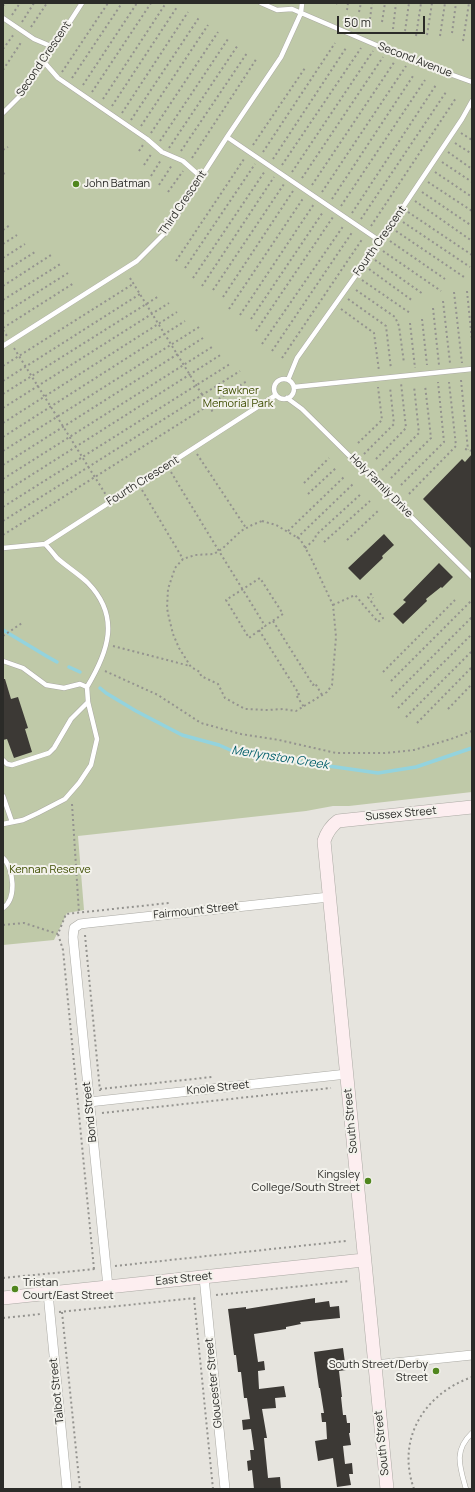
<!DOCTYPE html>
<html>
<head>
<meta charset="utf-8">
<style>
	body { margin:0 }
	#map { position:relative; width:475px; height:1492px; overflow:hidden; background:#e6e4de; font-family:Manrope,sans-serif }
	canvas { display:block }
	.frame { position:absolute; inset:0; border:4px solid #2b2b28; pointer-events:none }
	.scale { position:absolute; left:337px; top:16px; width:88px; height:18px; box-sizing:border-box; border:2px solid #2b2b28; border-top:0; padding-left:5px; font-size:12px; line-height:14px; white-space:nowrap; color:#2b2b28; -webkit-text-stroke:3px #f3f2ec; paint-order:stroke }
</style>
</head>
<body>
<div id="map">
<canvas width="475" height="1492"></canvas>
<div class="frame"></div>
<div class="scale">50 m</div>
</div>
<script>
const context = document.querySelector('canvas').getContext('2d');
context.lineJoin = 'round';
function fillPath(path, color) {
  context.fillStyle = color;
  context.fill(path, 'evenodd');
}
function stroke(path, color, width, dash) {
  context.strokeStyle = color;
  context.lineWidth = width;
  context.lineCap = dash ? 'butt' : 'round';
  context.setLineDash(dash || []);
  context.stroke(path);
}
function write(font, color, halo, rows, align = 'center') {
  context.font = font + ' Manrope,sans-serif';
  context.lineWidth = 4;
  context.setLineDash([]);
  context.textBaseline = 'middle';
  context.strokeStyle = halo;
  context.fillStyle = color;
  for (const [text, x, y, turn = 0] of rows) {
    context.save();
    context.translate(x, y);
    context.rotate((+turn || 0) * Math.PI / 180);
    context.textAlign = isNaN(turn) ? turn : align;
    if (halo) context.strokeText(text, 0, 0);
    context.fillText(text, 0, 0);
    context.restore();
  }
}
fillPath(new Path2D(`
	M3 3H472V792L349 806H333L306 811 78 836 84 910 67 913 54 940 3 945Z`), '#bfc9a8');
stroke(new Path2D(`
	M3 630 48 657 57 662
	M69 667 80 672
	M100 688 106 693 136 711 182 735 219 745 237 753 378 773 416 767 472 748`), '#93d3de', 3.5);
fillPath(new Path2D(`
	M472 454V549L423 499 462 459 465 462Z
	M384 534 394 545 382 556 383 558 360 580 348 568Z
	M439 563 453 577 442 588 441 587 426 599 427 601 403 624 393 614 406 602 403 600Z
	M3 679H5L11 699 18 697 28 728 25 729 32 752 14 758 7 739 3 740Z
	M315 1298V1303L329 1301 330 1307 339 1306 340 1318 300 1322 301 1324 286 1327V1329L254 1334 258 1362 264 1361 265 1370 258 1371 259 1389 284 1386 286 1397 275 1398 276 1408 262 1409 267 1438H264L268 1478 280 1477 281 1489H254L252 1470 248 1471 247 1461 251 1460 250 1450H254L251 1429 243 1430 242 1420 250 1419 247 1398H244L241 1372H238L236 1355H234L228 1309 246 1307V1309Z
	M343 1348 346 1370 339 1371 342 1397H341L343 1415H346L347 1423H350V1433H349L351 1445 343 1446 345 1464 352 1463 353 1474H349L351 1485 337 1487 333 1458 318 1461 315 1441 327 1439 326 1422H322L321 1413H324L320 1388H319L314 1352Z`), '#3c3935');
const lane = new Path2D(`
	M261 3 277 10 292 9 411 60 472 82
	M3 18 34 39 53 47
	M44 62 58 78 147 139 162 152 183 161 201 177
	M3 113 20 96 31 82 82 3
	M227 137 380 241
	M3 346 137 261 165 233 227 137 281 57 301 13 302 3
	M274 389a10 10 0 1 1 20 0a10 10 0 1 1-20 0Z
	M288 380 297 358 381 240 462 119 472 101
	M294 387 472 369
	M287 398 302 409 472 577
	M3 548 45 544 276 395
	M3 661 23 668 46 685 64 688 80 684 87 687C108 652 121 617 88 583 79 574 67 567 57 558 53 553 49 548 45 544
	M3 760 7 764 12 765 49 753 54 748 71 719 88 702
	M3 796 12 822
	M3 824 23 820 38 813 65 799 79 783 91 765 97 739 88 702 87 687
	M3 858C14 868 17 899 3 908
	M466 1489C460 1467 453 1451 472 1433`);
const street = new Path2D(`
	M89 1102 347 1074
	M204 1277 225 1489
	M108 1287 73 937 74 928 80 924 88 923 329 897
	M48 1293 67 1489
	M375 1365 472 1355`);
const secondary = new Path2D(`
	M3 1298 364 1260
	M387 1489 324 841C327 832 331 826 338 821L472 807`);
stroke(lane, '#abaaa4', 5.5);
stroke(street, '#abaaa4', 10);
stroke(secondary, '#abaaa4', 14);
stroke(new Path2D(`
	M336 4 337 3
	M3 6 5 3
	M347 10 348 3
	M359 12 361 3
	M12 15 20 3
	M370 19 372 3
	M22 22 34 3
	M382 22 385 3
	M31 27 47 3
	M393 29 396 3
	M405 31 409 3
	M452 33 456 3
	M427 35 432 3
	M416 36 421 3
	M440 36 445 3
	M463 41 469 3
	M3 49 14 34
	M3 70 22 41
	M62 72 108 3
	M72 78 122 3
	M83 85 137 3
	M92 92 151 3
	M103 99 166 3
	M112 106 177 7
	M122 113 188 12
	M131 120 200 16
	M141 126 208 25
	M151 133 218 32
	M461 133 472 140
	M160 141 228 39
	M455 143 472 154
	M253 145 305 68
	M169 148 238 45
	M3 150 8 147
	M139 151 143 145
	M181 151 247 53
	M263 152 335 43
	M448 152 472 169
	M192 158 257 58
	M273 159 346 48
	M442 162 472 182
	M144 165 152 153
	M282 165 361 48
	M292 172 373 51
	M435 172 472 197
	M3 174 5 173
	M151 176 161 160
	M302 178 383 57
	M428 182 472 211
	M159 185 172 165
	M312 185 395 61
	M168 192 183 171
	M322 192 406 66
	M422 192 472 226
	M332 199 413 76
	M415 201 472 241
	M341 206 425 80
	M408 212 472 255
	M352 213 436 85
	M361 219 446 92
	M403 222 470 267
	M371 226 456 98
	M3 230 10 225
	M396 231 464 277
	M390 241 445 279
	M3 244 17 235
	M383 251 441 291
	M3 258 25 244
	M375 260 423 294
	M176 261 244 159
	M185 268 255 164
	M369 269 413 301
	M3 272 35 252
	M130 278 214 414
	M193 278 265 171
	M362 280 410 313
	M3 286 51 255
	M202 286 274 177
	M213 290 284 184
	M356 290 395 317 399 326 404 363
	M467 291 472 341
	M454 292 462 363
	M223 297 293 191
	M348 299 386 326 391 369
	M3 300 62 263
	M443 301 450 363
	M433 308 439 365
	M229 309 304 197
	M341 309 374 333 379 371
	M3 314 68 273
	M240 315 314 204
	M251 319 323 212
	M422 319 427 365
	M410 323 415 368
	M3 328 74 283
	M3 330 7 336
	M256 331 333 217
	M262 344 344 225
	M14 348 106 495
	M272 351 353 231
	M282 358 363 238
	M3 366 133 284
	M461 380 468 450
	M3 381 140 294
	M3 394 159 296
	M3 408 169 303
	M3 423 177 312
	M3 437 185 321
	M358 443 382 420 378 387
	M465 449 472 451
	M3 451 199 327
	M197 454 246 528
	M364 454 394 424 390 387
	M376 459 406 428 401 383
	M3 465 203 338
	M382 470 419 433 414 386
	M171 472C202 524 234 575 265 626L283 614 260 578 226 600 249 638 265 626
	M391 478 431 438 425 385
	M3 479 212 347
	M304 483 329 458
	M401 485 444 442 438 382
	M142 490 183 559
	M3 493 222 354
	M308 494 337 467
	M409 494 456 446 449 382
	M3 507 230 364
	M3 521 240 371
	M262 521 276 525 300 539 310 556 333 605 336 637 332 685 327 692 296 711 283 709 268 710 245 709 225 698 218 684 201 676 200 672 191 667 179 648 173 634 169 618 167 608 168 589 175 568 183 559 195 555 214 554 223 548 241 531 252 525Z
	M288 531 345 476
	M3 535 247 381
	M297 538 353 484
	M347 540 379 510
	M324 542 370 501
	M305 548 315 539 316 535 362 493
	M333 605 355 595 378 622 383 618 368 597 371 594 373 598
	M273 621 313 685 315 683 322 695
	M259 630 299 694 296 695 304 707
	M3 636 22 623
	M113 646 190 666
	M105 671 158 695 201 723 241 734 279 740 336 753H385L414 750 451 739 472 731
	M383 672 455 600
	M391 681 472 600
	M392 697 472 617
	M398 708 472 634
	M448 709 472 684
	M406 717 472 651
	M417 723 472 667
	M72 804 79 913
	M3 925 24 923 58 934
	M85 935 100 1091
	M100 1089 212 1077
	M102 1113 331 1088
	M115 1266 346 1241
	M94 1269 63 950 58 934 66 914 169 903
	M3 1278 95 1269
	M216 1295 350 1281
	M194 1298 213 1489
	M59 1312 196 1298
	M62 1312 80 1489
	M3 1318 41 1314
	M414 1489C396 1439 424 1394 472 1377`), '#94938f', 2, [2, 3]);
stroke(lane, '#fff', 4.5);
stroke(street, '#fff', 9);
stroke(secondary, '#fdeef0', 13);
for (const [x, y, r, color] of [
	[76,184,4,"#50861e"],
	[368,1181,4,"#50861e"],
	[15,1289,4,"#50861e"],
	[436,1371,4,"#50861e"]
]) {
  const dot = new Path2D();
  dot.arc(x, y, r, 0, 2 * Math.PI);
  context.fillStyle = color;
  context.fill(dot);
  stroke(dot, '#f3f2ec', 1.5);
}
write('11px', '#2b2b28', '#f3f2ec', [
	["Second Crescent",44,59,-56],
	["Second Avenue",415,60,21],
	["Third Crescent",183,203,-56],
	["Fourth Crescent",380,241,-55],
	["Fourth Crescent",143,481,-32],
	["Holy Family Drive",381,486,45],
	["Sussex Street",401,814,-5],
	["Fairmount Street",196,911,-6],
	["Knole Street",218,1088,-6],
	["Bond Street",90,1112,-96],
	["South Street",351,1121,-95],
	["East Street",184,1279,-6],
	["Gloucester Street",214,1383,-96],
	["Talbot Street",57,1391,-96],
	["South Street",382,1443,-96]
]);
write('11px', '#2b2b28', '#f3f2ec', [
	["John Batman",84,184],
	["Kingsley",360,1175,"right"],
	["College/South Street",360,1188,"right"],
	["Tristan",23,1283],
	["Court/East Street",23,1296],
	["South Street/Derby",428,1365,"right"],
	["Street",428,1378,"right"]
], 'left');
write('11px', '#3e4d00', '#f3f2ec', [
	["Fawkner",238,391],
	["Memorial Park",238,404],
	["Kennan Reserve",50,870]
]);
write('italic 12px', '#005e6a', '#f3f2ec', [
	["Merlynston Creek",280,758,9]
]);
</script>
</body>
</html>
